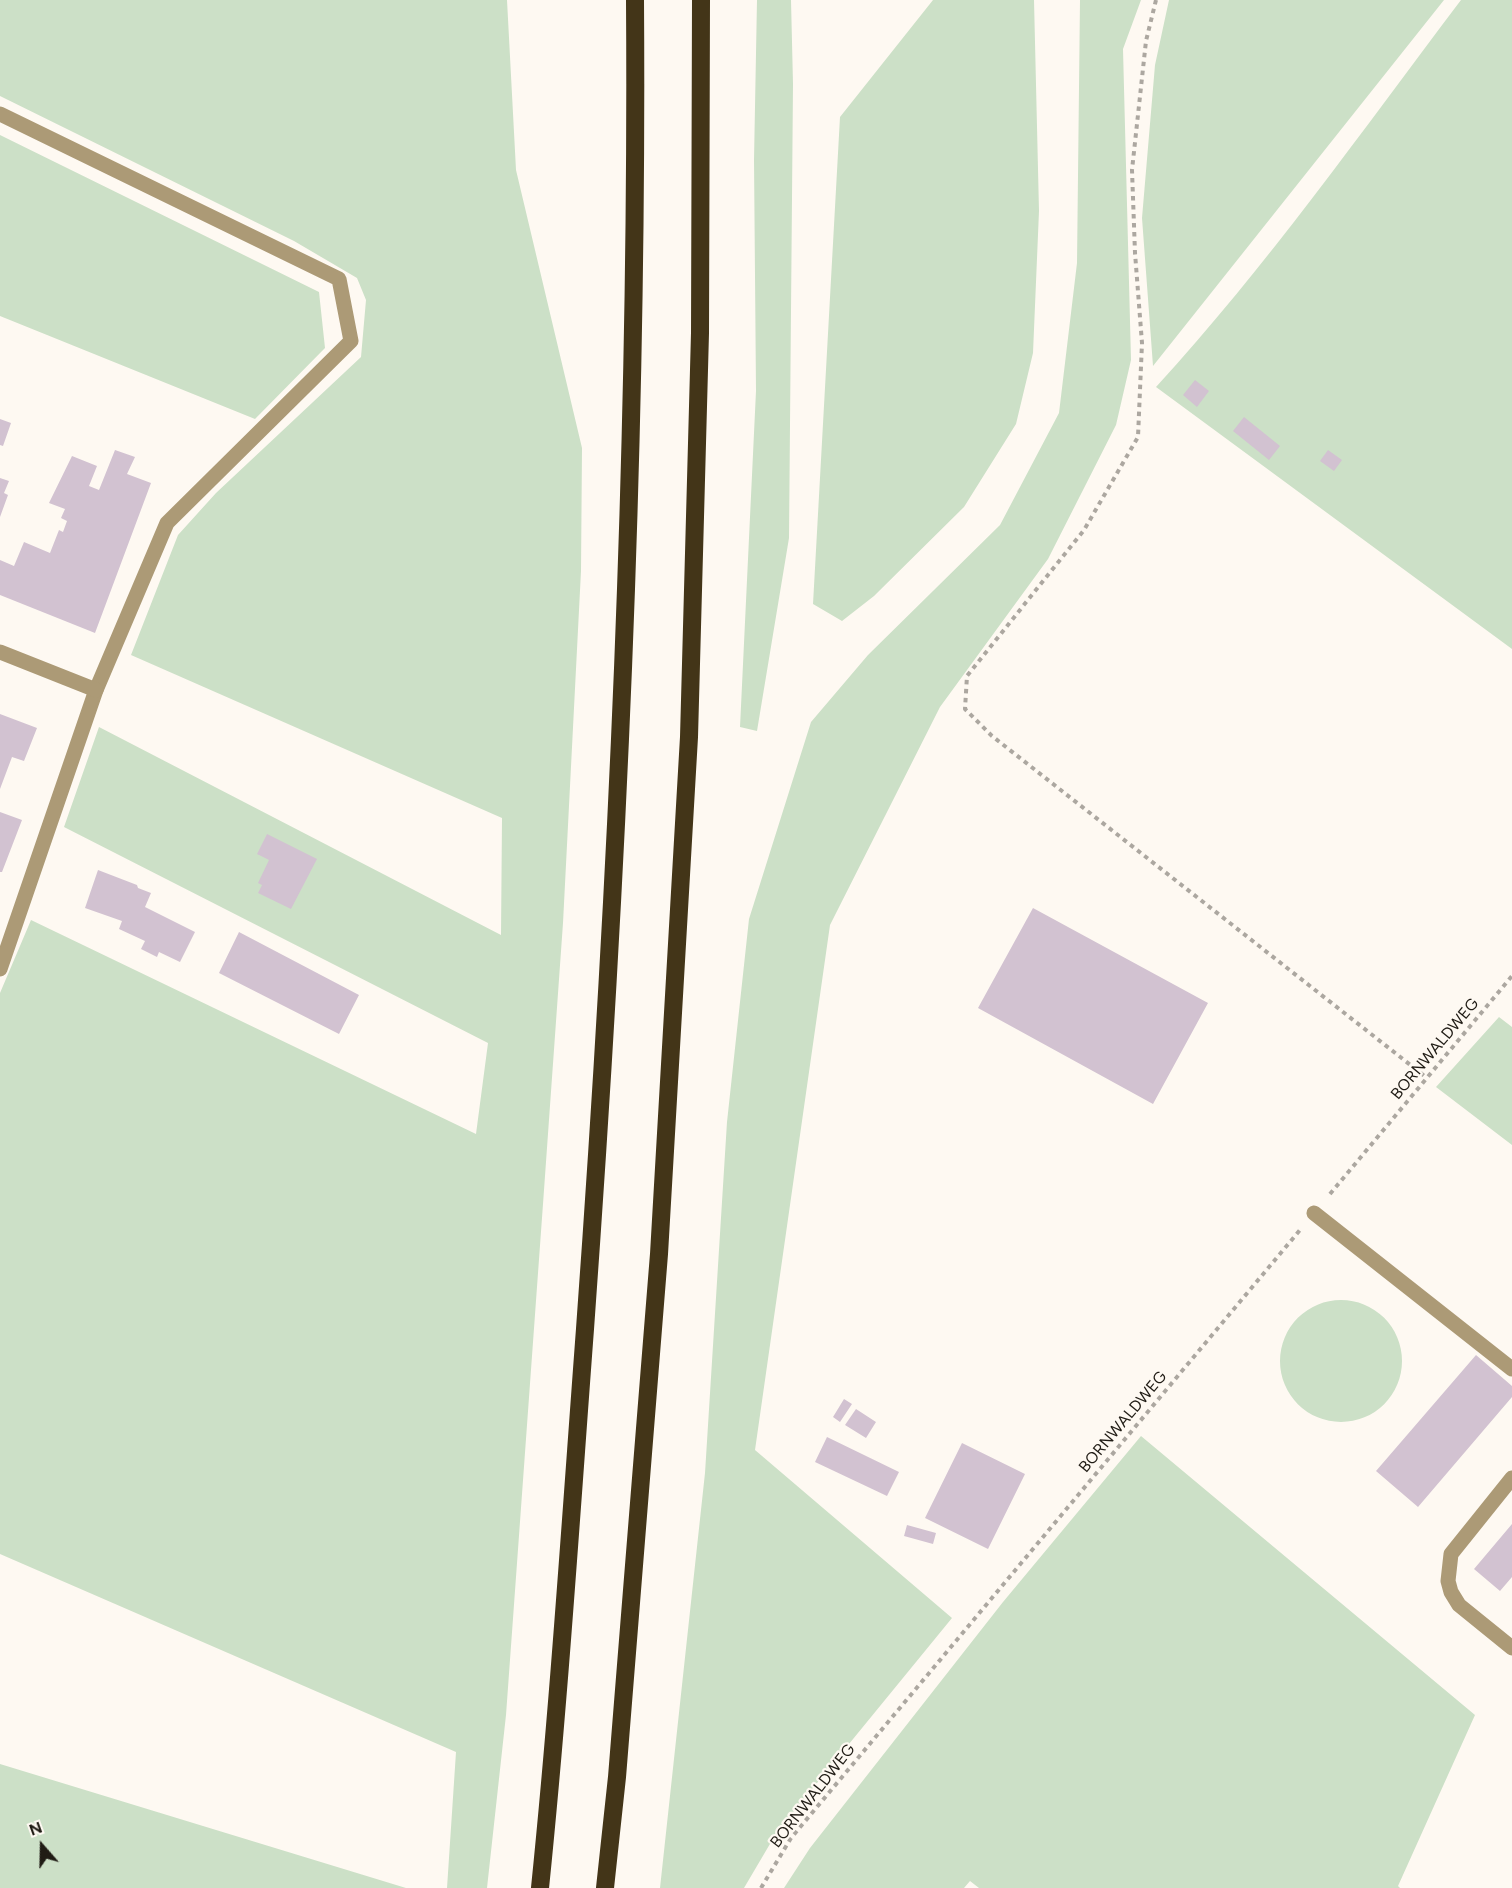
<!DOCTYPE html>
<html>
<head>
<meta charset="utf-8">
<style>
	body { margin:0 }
	#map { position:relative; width:1512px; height:1888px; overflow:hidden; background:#fef9f2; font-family:Figtree,sans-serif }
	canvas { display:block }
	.north { position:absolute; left:12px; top:1816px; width:60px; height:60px; -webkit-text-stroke:4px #fef9f2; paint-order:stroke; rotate:340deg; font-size:16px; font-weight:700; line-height:24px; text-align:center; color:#201c15 }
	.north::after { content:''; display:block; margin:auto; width:21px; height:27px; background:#201c15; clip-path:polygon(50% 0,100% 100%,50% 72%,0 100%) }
</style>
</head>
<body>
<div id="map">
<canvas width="1512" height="1888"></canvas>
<div class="north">N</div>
</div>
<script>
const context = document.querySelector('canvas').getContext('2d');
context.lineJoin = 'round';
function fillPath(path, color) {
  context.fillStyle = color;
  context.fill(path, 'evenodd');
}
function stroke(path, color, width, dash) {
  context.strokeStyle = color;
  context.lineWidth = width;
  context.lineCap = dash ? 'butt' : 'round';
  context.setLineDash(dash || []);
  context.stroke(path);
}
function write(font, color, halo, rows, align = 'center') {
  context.font = font + ' Figtree,sans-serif';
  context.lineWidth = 4.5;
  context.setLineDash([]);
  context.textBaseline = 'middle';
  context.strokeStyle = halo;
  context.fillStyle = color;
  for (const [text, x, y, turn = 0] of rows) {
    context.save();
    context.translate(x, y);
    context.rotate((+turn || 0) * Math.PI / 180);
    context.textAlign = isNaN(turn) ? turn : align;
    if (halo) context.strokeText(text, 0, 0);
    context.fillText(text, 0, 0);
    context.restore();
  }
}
fillPath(new Path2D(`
	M0 0H507L516 170 582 448 581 571 563 923 543 1204 506 1715 487 1888H447L456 1752 0 1554V993L31 920 476 1134 488 1043 64 827 99 727 501 935 502 818 131 655 178 535 216 493 361 357 366 300 357 278 294 241 0 96Z
	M757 0H791L793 84 789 538 757 731 740 727 756 391 754 160Z
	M933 0H1034L1039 211 1033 353 1016 424 964 507 874 596 842 621 813 604 840 117Z
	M1080 0H1141L1123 49 1131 360 1116 425 1048 559 940 707 830 925 755 1450 952 1618 777 1832 744 1888H660L705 1473 727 1122 749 919 811 722 868 655 1000 525 1059 413 1077 263Z
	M1169 0H1444L1153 366 1142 218 1155 65Z
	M1461 0H1512V649L1156 387C1267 266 1362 131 1461 0Z
	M0 135 319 292 325 348 255 419 0 316Z
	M1499 1017 1512 1027V1145L1436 1087Z
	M1280 1361a61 61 0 1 1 122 0a61 61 0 1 1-122 0Z
	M1141 1436 1475 1715 1398 1886 1400 1888H979L970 1881 964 1888H784L810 1848 1003 1602Z
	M0 1764 406 1888H0Z`), '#cce0c7');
fillPath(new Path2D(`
	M1195 380 1209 391 1197 407 1183 395Z
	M1244 417 1280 446 1269 460 1233 431Z
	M0 419 11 423 3 446 0 445Z
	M115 450 135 457 127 474 151 483 95 633 0 595V560L14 566 24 542 50 553 59 530 63 532 67 521 61 518 65 509 49 503 72 456 97 466 89 486 99 490Z
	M1328 450 1342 460 1334 471 1320 461Z
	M0 478 9 481 4 493 8 495 0 517Z
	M0 714 37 728 24 761 12 757 0 789Z
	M0 812 22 820 2 872H0Z
	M267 834 317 859 291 909 258 893 262 885 258 883 269 860 257 854Z
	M98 870 137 885 138 888 151 893 145 907 195 932 180 962 159 952 157 957 141 949 145 941 119 929 122 921 85 908Z
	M1033 908 1208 1003 1153 1104 978 1008Z
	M239 932 359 995 339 1034 219 973Z
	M1476 1355 1512 1386V1397L1418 1507 1376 1471Z
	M844 1399 852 1404 840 1422 833 1417Z
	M856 1409 876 1422 866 1438 845 1425Z
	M827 1437 899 1472 887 1496 815 1462Z
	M962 1443 1025 1474 988 1549 925 1518Z
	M1512 1524V1577L1500 1591 1474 1569Z
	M907 1525 936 1533 933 1544 904 1536Z`), '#d2c2d1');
stroke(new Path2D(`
	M1156 0 1146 41 1132 170 1135 253 1142 343 1138 437 1084 530 967 676 965 709 992 736 1427 1078
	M1330 1194 1512 976
	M761 1888 791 1838 1300 1230`), '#aca7a0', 4, [4.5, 4.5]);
stroke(new Path2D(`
	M0 114 339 279 351 341 167 523 96 690 0 969
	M1314 1213 1512 1369
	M1512 1478 1451 1554 1448 1581 1451 1592 1459 1605 1512 1648`), '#ac9a76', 15);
stroke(new Path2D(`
	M0 652 96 690`), '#ac9a76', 15);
stroke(new Path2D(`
	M540 1888C559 1702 571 1516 585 1329 617 887 638 444 635 0
	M605 1888 617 1777 659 1254 689 737 700 333 701 0`), '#433518', 18);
write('16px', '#201c15', '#fef9f2', [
	["BORNWALDWEG",1435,1049,-50],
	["BORNWALDWEG",1123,1422,-50],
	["BORNWALDWEG",813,1796,-52]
]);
</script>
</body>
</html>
